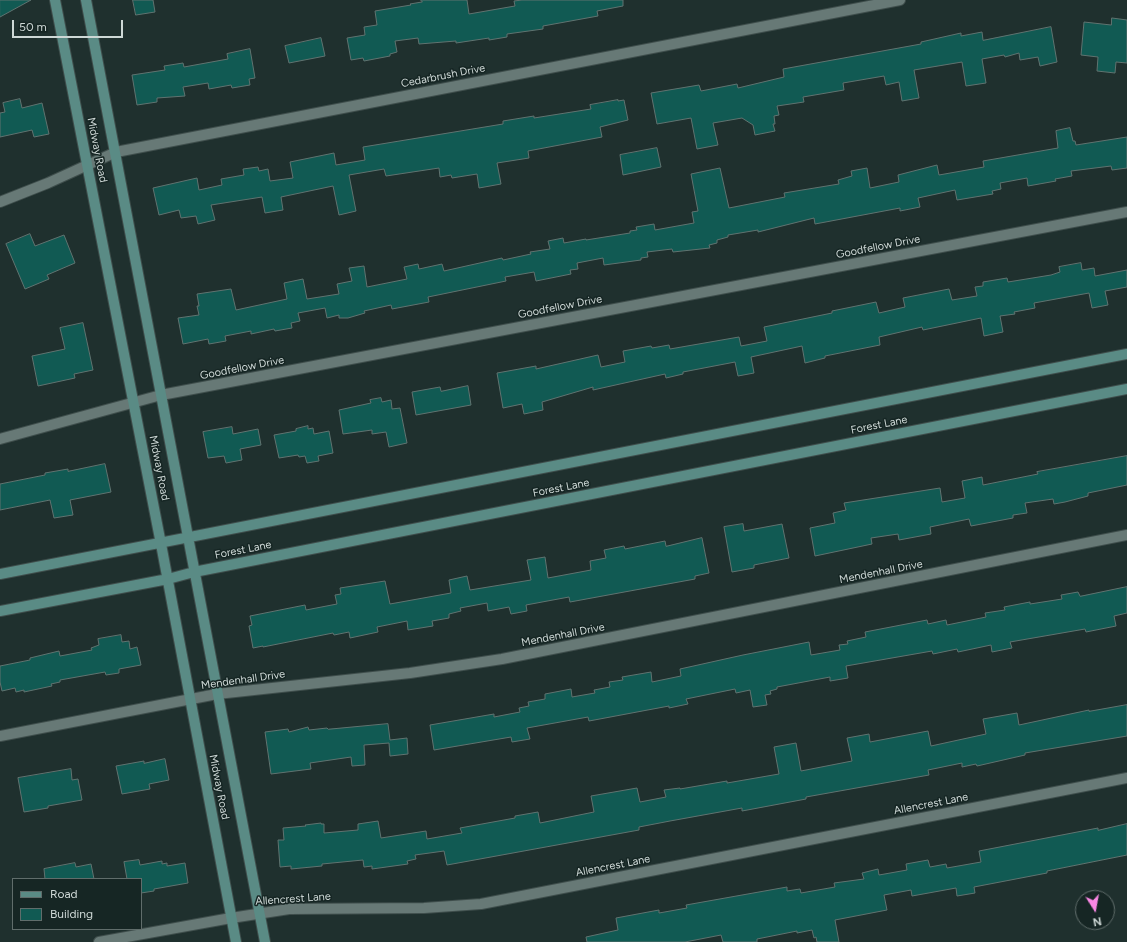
<!DOCTYPE html>
<html>
<head>
<meta charset="utf-8">
<style>
	body { margin:0 }
	#map { position:relative; width:1127px; height:942px; overflow:hidden; background:#1f302e; font-family:Figtree,sans-serif }
	canvas { display:block }
	.legend { position:absolute; left:12px; top:878px; width:130px; height:52px; box-sizing:border-box; background:#162624; border:1px solid #606d6b; margin:0; padding:5px 7px; list-style:none; font-size:12px; color:#ced8d6 }
	.legend li { display:flex; align-items:center; gap:8px; height:20px }
	.legend b { width:20px; border:1px solid #606d6b }
	.north { position:absolute; left:1075px; top:890px; width:40px; height:40px; box-sizing:border-box; background:#162624; border:1px solid #606d6b; border-radius:50%; rotate:169deg; font-size:11px; font-weight:700; line-height:16px; text-align:center; color:#ced8d6 }
	.north::after { content:''; display:block; margin:auto; width:14px; height:18px; background:#fb87e5; clip-path:polygon(50% 0,100% 100%,50% 72%,0 100%) }
	.scale { position:absolute; left:12px; top:20px; width:111px; height:18px; box-sizing:border-box; border:2px solid #ced8d6; border-top:0; padding-left:5px; font-size:12px; line-height:14px; white-space:nowrap; color:#ced8d6; -webkit-text-stroke:3px #162624; paint-order:stroke }
</style>
</head>
<body>
<div id="map">
<canvas width="1127" height="942"></canvas>
<ul class="legend">
<li><b style="height:5px;background:#5a8b85"></b>Road</li>
<li><b style="height:11px;background:#115a53"></b>Building</li>
</ul>
<div class="north">N</div>
<div class="scale">50 m</div>
</div>
<script>
const context = document.querySelector('canvas').getContext('2d');
context.lineJoin = 'round';
function fillPath(path, color) {
  context.fillStyle = color;
  context.fill(path, 'evenodd');
}
function stroke(path, color, width, dash) {
  context.strokeStyle = color;
  context.lineWidth = width;
  context.lineCap = dash ? 'butt' : 'round';
  context.setLineDash(dash || []);
  context.stroke(path);
}
function write(font, color, halo, rows, align = 'center') {
  context.font = font + ' Figtree,sans-serif';
  context.lineWidth = 3;
  context.setLineDash([]);
  context.textBaseline = 'middle';
  context.strokeStyle = halo;
  context.fillStyle = color;
  for (const [text, x, y, turn = 0] of rows) {
    context.save();
    context.translate(x, y);
    context.rotate((+turn || 0) * Math.PI / 180);
    context.textAlign = isNaN(turn) ? turn : align;
    if (halo) context.strokeText(text, 0, 0);
    context.fillText(text, 0, 0);
    context.restore();
  }
}
const building = new Path2D(`
	M0 0H31L0 17Z
	M133 0H153L155 12 136 15Z
	M421 0H467L469 14 515 6 514 1 522 0H623V6L597 11 598 16 543 26V29L507 34V37L489 40V38L456 43V41L419 44 418 38 395 41 397 52 390 54V56L364 61 363 58 351 60 347 38 365 35 364 27 377 25 375 11 411 5 410 4 422 2Z
	M1112 18 1127 20V63L1116 62 1115 73 1097 71 1098 57 1081 55 1084 22 1111 25Z
	M1051 27 1057 62 1040 66 1038 57 1020 60 1019 53 1005 57 1004 55 982 59 986 83 966 86 962 62 914 70 919 98 902 101 899 82 886 85 884 76 843 83 844 90 803 97 804 102 777 106 779 115 774 116 775 124H773L775 131 755 135 753 125 742 118 713 123 718 145 697 149 691 118 657 124 651 93 699 85 701 91 737 84 738 88 784 77 783 69 921 44V42L961 33V36L982 32 983 40Z
	M321 38 325 56 289 63 285 46Z
	M250 49 255 78 249 79 250 85 232 88 231 85 209 89 208 83 183 87 185 96 157 98V102L137 105 132 75 165 70 164 66 183 63 184 67 228 59 227 54Z
	M20 99 22 108 42 103 49 134 34 137 32 130 0 137V113L5 112 3 103Z
	M618 100V101L624 100 628 120 600 127 602 137 528 151 529 158 497 163 501 184 479 188 477 174 452 178 451 175 440 177 439 168 386 176 384 169 349 175 356 211 339 215 333 186 281 197 283 210 265 213 262 197 211 205 215 220 198 224 196 216 181 218 179 210 159 215 153 188 197 178 199 190 222 185 221 179 244 175 243 169 258 167 259 171 268 169 270 181 293 178 290 162 334 153 336 165 365 160 363 147 503 124V121L534 116V118L591 109 590 105Z
	M1070 128 1073 141H1075L1076 145 1127 137V168L1112 170 1111 166 1071 171 1072 176 1055 179 1056 181 1028 186 1027 178 1000 183 1001 189 992 191 993 194 957 200 955 190 918 198 920 207 900 211V208L815 224 814 218 758 232V230L728 235V237L717 240V243L709 245 710 248 673 252 672 249 647 252 648 257 641 258V260L604 265 603 258 577 263 578 269 570 270 571 274 536 281 534 272 505 277 506 281 428 297 429 302 392 309 391 305 364 311 365 313 348 318H339V315L327 318 325 308 298 313 300 321 291 323 292 328 275 331 274 329 251 334V331L225 336 226 341 209 344 208 339 183 344 178 318 199 315 197 306H199L197 294 231 289 236 310 287 299 284 283 303 279 307 299 339 294 337 284 352 281 349 268 364 266 367 287 407 279 404 267 418 264 419 269 442 264 444 271 502 258 503 260 531 254 530 252 550 249 548 241 563 238 564 243 586 239V240L630 233V231L637 230 636 227 654 224 655 230 694 223 692 212 698 211 691 174 720 168 729 208 785 197 784 193 839 184 838 180 852 176 851 171 867 168 870 188 899 182 898 175 937 165 939 175 984 167 983 161 1058 148 1056 131Z
	M657 148 661 167 623 175 620 155Z
	M30 234 35 246 64 235 75 263 47 275 49 279 25 289 6 244Z
	M1081 263 1082 270 1094 268 1095 276 1127 270V287L1105 291 1108 305 1092 308 1089 293 1034 303 1035 308 1014 312 1015 314 1000 316 1003 332 984 336 981 318 923 330 922 327 879 337 880 345 825 356V358L805 363 802 346 751 357 754 373 738 376 735 362 683 372V374L666 378 665 374 593 390V387L542 402 543 410 524 414 522 404 503 408 497 373 536 366V369L598 355 601 367 625 362 623 351 651 346 652 348 669 345 670 349 739 337 741 346 767 341 764 327 832 313V311L876 302 879 313 905 307 903 298 949 289 952 300 977 296 975 287 983 286V282L1007 278 1008 282 1051 275 1060 272 1059 267Z
	M83 323 93 370 74 374 75 378 38 386 32 356 65 349 60 328Z
	M468 386 471 405 416 415 412 392 440 387 441 391Z
	M381 398 382 402 391 400 392 409 400 408 407 443 389 447 386 432 372 434V430L343 434 339 410 371 403 370 400Z
	M308 426V429L313 428 314 434 329 431 333 453 318 456 319 461 307 463 305 456 299 457 298 455 279 458 274 435 296 431V429Z
	M232 427 233 434 258 429 261 445 240 449 242 460 226 463 224 456 208 458 203 432Z
	M1127 456V485L1088 493V496L1065 502 1054 504 1053 499 1025 503 1027 513 1013 515V518L971 526 969 519 930 527 931 534 899 540 898 534 871 538 872 544 815 556 810 528 835 523 833 513 846 510 844 503 940 488 942 502 965 498 962 481 982 477 983 485 1038 474 1037 472Z
	M105 464 111 492 70 500 73 515 54 518 50 500 0 510V484L45 475V473L68 469V471Z
	M743 524 744 531 782 524 789 558 754 565V568L732 572 724 527Z
	M702 538 709 573 695 576V579L570 602 569 597 526 605 527 611 511 614 509 607 488 611 487 603 460 608 461 611 449 614V618L432 621 433 626 408 630 407 621 377 627 378 632 350 638 349 632 334 635 333 633 263 647V646L253 648 249 626 252 625 250 616 305 605 306 610 337 604 335 595 341 594 340 588 385 581 390 604 451 593 449 580 467 576 470 590 531 580 527 560 545 557 548 578 591 570 590 561 606 558 604 550 624 546 625 549 665 541 666 546Z
	M1127 587V613L1114 616 1116 626 1086 632 1085 629 1010 642 1012 648 992 652 991 645 958 652 957 649 933 654 932 651 846 666 848 678 830 681V677L777 687V689L770 691 771 694 765 695 767 705 753 707 750 690 736 693 735 689 686 699 688 704 669 708V706L589 721 588 717 527 728 530 739 512 742 511 737 434 750 430 725 494 714V717L520 712 519 708 529 706 528 702 545 699V694L571 689 572 697 595 693 594 690 610 687 609 682 623 680 622 677 651 672 652 682 681 676 680 669 743 655 809 642 811 655 840 650 839 645 848 644 847 641 866 637 865 632 927 620 928 624 946 620 947 625 986 617 985 613 1005 610 1004 607 1030 602V604L1062 599 1061 595 1078 592 1080 596Z
	M121 635 122 642 129 641 130 649 137 647 141 665 119 669V673L106 675 105 672 60 680V682L51 684 52 686 24 692V690L16 692 15 688 2 691 0 682V666L30 660V658L59 651 60 656 92 650 91 648 99 645 98 639Z
	M1127 705V736L1025 753V755L977 766 976 764 962 767V763L928 770 929 775 806 797V799L742 811V808L670 821 639 827V830L447 865 444 851 415 855 416 859 407 861 408 864 372 869V866L364 867 363 860 322 864V866L291 869V866L280 867 278 840H284L283 828 306 826 305 825 321 823V824H324V833L358 830V824L378 821 381 838 426 831 427 839 462 833 460 828 515 818V816L538 812 540 823 594 812 591 796 637 788 640 802 666 797 664 790 680 788V789L727 781V783L779 774 774 747 796 743 801 771 852 761 847 738 869 734 870 742 928 731 931 746 986 734 983 719 1017 713 1019 725 1089 710V711Z
	M388 724 390 740 407 738 408 754 390 756 389 743 364 745 365 765 352 766 351 757 310 763 311 769 271 774 265 732 288 729 289 732 308 727 309 730 327 728 328 729Z
	M165 759 169 780 149 784 150 789 122 794 116 766 144 761V763Z
	M71 769 72 780 78 779 82 800 48 806V808L24 812 18 778Z
	M1127 824V855L1047 871V873L974 887 975 893 957 896 956 888 912 896 911 890 884 895 887 910 835 920 839 942H817L816 937 814 938 812 930 797 933V931L757 939V942H723L721 935 685 942H587L586 937 618 930 616 918 659 910V913L687 908 686 905 787 887V891L800 889 801 893 835 887 834 883 864 879 862 873 878 869 879 875 907 870 906 864 928 860 930 867 946 864 947 868 981 862 979 851 1098 828V830Z
	M139 860 140 865 162 861V864L167 863V866L185 863 188 883 154 889V891L141 893V879H127L124 862Z
	M75 863 76 867 91 864 94 879H45L44 869Z`);
fillPath(building, '#115a53');
stroke(building, '#607370', 1);
const street = new Path2D(`
	M0 202 48 183 116 152 900 0
	M0 439 161 395 1127 212
	M0 736 217 694 410 673 502 659 1127 535
	M99 942 231 918 289 909 424 908 481 904 1127 778`);
const secondary = new Path2D(`
	M55 0 161 544 236 942
	M86 0 265 942
	M0 574 1127 354
	M0 611 168 579 194 572 1127 389`);
stroke(street, '#3f4e4c', 12);
stroke(secondary, '#3f4e4c', 12);
stroke(street, '#677976', 10);
stroke(secondary, '#5a8b85', 10);
write('11px', '#ced8d6', '#162624', [
	["Cedarbrush Drive",443,76,-11],
	["Midway Road",97,150,79],
	["Goodfellow Drive",878,247,-11],
	["Goodfellow Drive",560,307,-11],
	["Goodfellow Drive",242,368,-11],
	["Forest Lane",879,425,-11],
	["Midway Road",159,468,79],
	["Forest Lane",561,488,-11],
	["Forest Lane",243,550,-11],
	["Mendenhall Drive",881,572,-11],
	["Mendenhall Drive",563,635,-11],
	["Mendenhall Drive",243,680,-8],
	["Midway Road",219,787,79],
	["Allencrest Lane",931,804,-11],
	["Allencrest Lane",613,866,-11],
	["Allencrest Lane",293,899,-4]
]);
</script>
</body>
</html>
